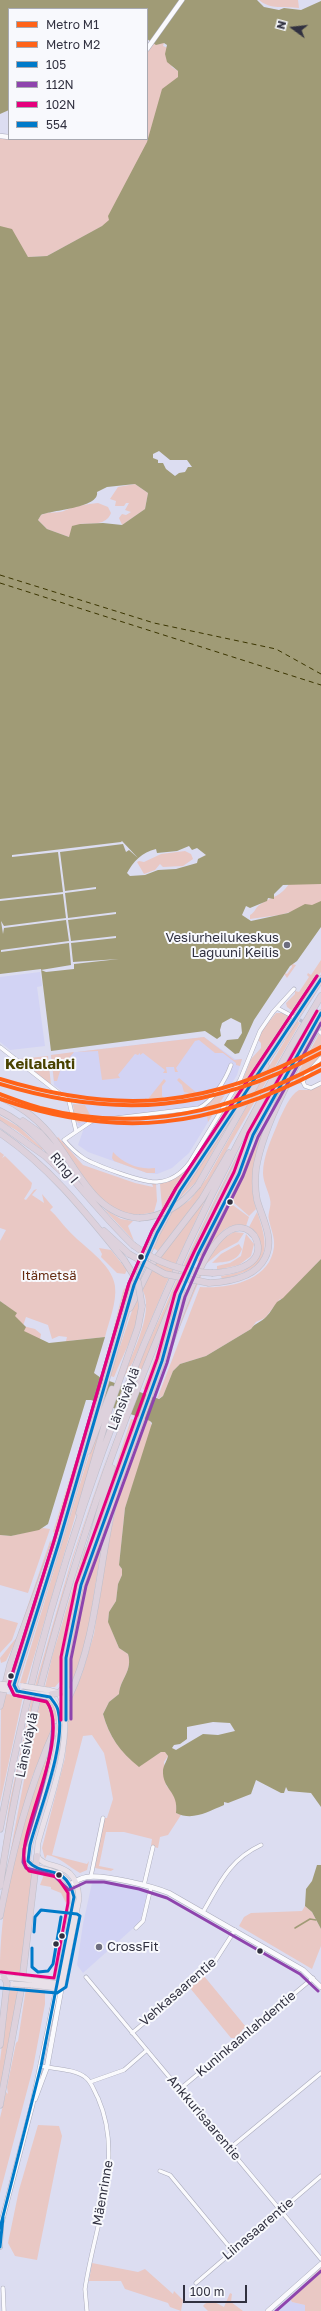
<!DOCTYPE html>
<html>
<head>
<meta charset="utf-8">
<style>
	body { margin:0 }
	#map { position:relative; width:321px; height:2311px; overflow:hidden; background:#dcddf1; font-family:"Golos Text",sans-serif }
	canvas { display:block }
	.legend { position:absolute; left:8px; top:8px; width:140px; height:132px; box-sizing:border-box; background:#f8f9fd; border:1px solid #a8a9b1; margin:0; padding:5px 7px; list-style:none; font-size:12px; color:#313140 }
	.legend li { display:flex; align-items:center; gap:8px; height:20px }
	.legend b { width:20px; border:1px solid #a8a9b1 }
	.north { position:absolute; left:273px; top:8px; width:40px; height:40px; -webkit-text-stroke:3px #f8f9fd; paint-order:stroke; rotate:285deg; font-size:11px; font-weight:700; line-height:16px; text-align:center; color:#313140 }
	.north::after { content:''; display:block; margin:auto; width:14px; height:18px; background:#313140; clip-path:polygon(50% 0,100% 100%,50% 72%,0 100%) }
	.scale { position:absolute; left:183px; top:2285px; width:64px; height:18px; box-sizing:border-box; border:2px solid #313140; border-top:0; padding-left:5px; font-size:12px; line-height:14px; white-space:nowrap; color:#313140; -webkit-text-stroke:3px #f8f9fd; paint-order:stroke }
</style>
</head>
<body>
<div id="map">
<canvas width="321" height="2311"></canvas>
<ul class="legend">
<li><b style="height:5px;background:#ff6319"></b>Metro M1</li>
<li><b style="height:5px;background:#ff6319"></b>Metro M2</li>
<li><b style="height:5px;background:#007ac9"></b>105</li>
<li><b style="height:5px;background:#8e44ad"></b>112N</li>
<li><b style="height:5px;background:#e5007d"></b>102N</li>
<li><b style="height:5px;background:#007ac9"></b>554</li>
</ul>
<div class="north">N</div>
<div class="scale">100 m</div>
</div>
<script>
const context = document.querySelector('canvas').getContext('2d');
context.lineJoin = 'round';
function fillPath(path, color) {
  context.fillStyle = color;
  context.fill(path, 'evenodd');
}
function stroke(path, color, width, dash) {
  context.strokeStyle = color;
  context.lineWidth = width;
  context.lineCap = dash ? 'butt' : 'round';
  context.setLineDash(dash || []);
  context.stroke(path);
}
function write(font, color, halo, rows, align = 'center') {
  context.font = font + ' "Golos Text",sans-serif';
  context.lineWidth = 4;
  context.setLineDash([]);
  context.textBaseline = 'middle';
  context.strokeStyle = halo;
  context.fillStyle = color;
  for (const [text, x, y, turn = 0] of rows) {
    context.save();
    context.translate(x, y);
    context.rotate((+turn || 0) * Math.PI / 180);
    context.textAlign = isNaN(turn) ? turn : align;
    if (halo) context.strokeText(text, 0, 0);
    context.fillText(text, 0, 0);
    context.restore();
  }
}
fillPath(new Path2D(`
	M40 972 42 986 37 987 45 1046 10 1050 0 1042V977Z
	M204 1037 235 1059H242L237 1075 189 1153 172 1168 157 1174 147 1173 88 1152 78 1145 84 1128 77 1125 84 1108 54 1085 51 1055Z
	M97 1881 148 1891 140 1922 83 1973 77 1965 83 1924 92 1883Z
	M290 2299 292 2302 306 2305 305 2311H276Z`), '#d2d3f4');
fillPath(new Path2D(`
	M259 0H298L299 8C284 6 271 10 259 0Z
	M164 43 163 46 168 48 167 55 172 67 178 71V77L121 216 47 256 28 257 0 240V138L24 140 147 139V52L153 44Z
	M135 484 148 493 145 509 122 525 119 518 122 514 126 515 131 512 125 510 129 503H126L124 506H115L116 501 110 499 118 487Z
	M98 503 108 507 111 513C106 526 92 523 80 524L69 537 47 529 38 520 41 515C49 511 59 514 66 510 76 506 86 504 98 503Z
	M185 851 191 854 193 859 183 866 163 867 160 864 155 870 144 874 137 862 139 861 144 862 161 854Z
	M321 882V903L280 915 292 964 296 965 287 978 283 972 287 974 292 967 279 915 250 919V915C255 913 255 907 261 904 273 896 280 897 289 884Z
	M321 960V972L294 1012 287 1007 286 1003 295 994V991L299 992 309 977 307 975 308 973 311 975Z
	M276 1013H282L291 1017 158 1220 162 1207 160 1184 180 1175 192 1163 241 1084 251 1059 261 1048V1043L258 1040 263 1029Z
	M297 1021 300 1023 201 1195 158 1251 153 1248 169 1214 190 1200 207 1178 271 1063Z
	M306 1026 309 1028C259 1110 216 1196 177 1284 170 1299 142 1375 135 1381 138 1361 158 1323 167 1302 208 1208 256 1116 306 1026Z
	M319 1034 321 1036V1055L305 1074 301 1084 297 1083 295 1079 297 1075Z
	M204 1037 234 1060 242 1059 240 1066 236 1065V1063L223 1053H215L199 1040 195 1041 176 1068 178 1072H175L174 1067H166L167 1073H163L165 1070 143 1053 140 1055V1053L138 1055 135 1054 118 1075 120 1078 102 1080 98 1051 76 1052Z
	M74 1052 61 1068 57 1081H54L51 1055Z
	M48 1056 51 1085 18 1059H19Z
	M179 1078 198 1094 201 1091 202 1096 181 1099 184 1094 189 1093 184 1092 182 1085 177 1080Z
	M164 1079 166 1081 162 1086V1096L167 1100 146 1101 145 1098 148 1099Z
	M321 1085V1259L283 1299H280L265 1318 256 1322 251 1329 206 1356 180 1364 173 1371 163 1396 157 1399 200 1287C228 1289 270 1281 274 1247 275 1237 271 1230 269 1220 267 1213 272 1207 270 1199 268 1190 263 1182 263 1173 263 1155 273 1136 279 1120 284 1110 289 1096 299 1090H310Z
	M282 1089C266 1127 244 1167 256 1209L249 1216 232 1201V1196L248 1156Z
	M224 1096 208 1122 207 1116 209 1115 206 1106 213 1097Z
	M73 1104 85 1105 90 1115 89 1119 79 1123 75 1121Z
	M235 1112 196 1182 176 1202Z
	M0 1116 19 1127 43 1149 42 1150 16 1130 0 1121Z
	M58 1137 83 1165 135 1183 153 1187 152 1183H156L157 1201 154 1212C142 1215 129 1216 117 1210 93 1198 71 1161 56 1139Z
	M0 1152 4 1155 2 1158 5 1156 32 1183 31 1188 24 1199 26 1200 34 1190 37 1189 32 1195 44 1203 42 1194 53 1207 50 1210C57 1216 62 1224 68 1230 82 1246 112 1263 115 1286 117 1302 109 1321 105 1337L58 1342 66 1341 67 1337 59 1336 52 1339 48 1325 26 1317 23 1326 35 1329 41 1334 40 1340 45 1341 42 1351 13 1320 16 1313 0 1301V1241L6 1230 0 1228Z
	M113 1152C124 1164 139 1170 155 1168V1173H147L114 1161 112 1158Z
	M209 1192 166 1284 133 1362 121 1382C129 1360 155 1313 143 1291 136 1295 139 1307 138 1314 134 1336 122 1357 114 1377L110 1376 136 1299 154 1265Z
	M230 1203 249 1217 246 1226C223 1219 210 1246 201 1263L197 1261Z
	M104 1209 121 1219 133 1221 128 1226 134 1241Z
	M257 1212C272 1253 267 1269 222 1279L221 1276C240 1274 266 1264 260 1242 258 1235 254 1231 249 1227Z
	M234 1232 244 1233 238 1242 221 1251 206 1264 172 1346C171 1334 209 1254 219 1243 224 1238 229 1235 234 1232Z
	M246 1234 254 1244 251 1256 239 1265 217 1270V1266L230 1263 241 1256Z
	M239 1244 242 1249C237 1263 223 1262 212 1263L221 1254Z
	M99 1248 111 1250 127 1270 125 1274 117 1273 101 1257 102 1254Z
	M132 1276V1283L103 1374H102L123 1291Z
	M172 1312 161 1353 148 1391 143 1389Z
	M93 1404H95L55 1533 53 1532Z
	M122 1413 73 1558 37 1686H35L72 1558Z
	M104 1418 26 1684 20 1683 88 1458Z
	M131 1419 137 1421 108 1499H105Z
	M145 1419 150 1421 152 1428 125 1508 119 1565 122 1569V1575L118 1584 116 1601 109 1612 108 1621 119 1648 128 1654C133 1671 120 1679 119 1694L109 1702 103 1714C109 1736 120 1752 139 1766L161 1752 165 1751 168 1756 164 1762 166 1785 177 1799 176 1813 181 1815 168 1835 160 1837 158 1848 151 1846 152 1839 124 1832H106L99 1866 114 1869 111 1871 95 1868 104 1818H107L113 1799 108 1772 104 1753 92 1735 83 1736 52 1855 87 1864 89 1861 87 1870 80 1873C69 1867 60 1857 47 1855L45 1859 42 1848 65 1758 70 1703 82 1674 94 1634 105 1558 117 1503Z
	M43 1528 50 1529 28 1593 0 1585V1535L11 1536Z
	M50 1541 52 1542 21 1630 6 1661 1 1663 0 1658 17 1637Z
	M85 1547H86L65 1640 61 1680 55 1687H45L52 1657Z
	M96 1548 101 1549 86 1646 69 1693C66 1643 81 1594 96 1548Z
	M45 1578 12 1673 10 1675 6 1694 23 1696 0 1803 1 1708 8 1677Z
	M0 1618 18 1623 12 1640 0 1653Z
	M32 1697H34L0 1865 9 1805Z
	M41 1698 49 1700 56 1709V1720L32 1777 10 1854 28 1759Z
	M56 1732 49 1771 25 1856V1864L32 1872 22 1974 0 2096V2061L8 1997 11 1988 19 1987 20 1974 0 1972C0 1917 11 1859 27 1807 35 1781 46 1757 56 1732Z
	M45 1872C61 1874 74 1891 68 1907L61 1893 51 1889V1887L40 1885Z
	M305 1906 312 1912 321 1929V1946L312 1969 239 1926 244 1917 251 1913 302 1911Z
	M204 1976 246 2027 242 2030 243 2034 239 2038H231L190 1988Z
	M26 1988 45 1990V2004L33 2068 0 2193V2118L6 2092 8 2094 7 2087 16 2043 18 2041Z
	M38 2125 59 2126 62 2136 37 2260 15 2256 8 2243 19 2190Z
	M92 2263 138 2272 145 2269 173 2294 174 2291 183 2300 181 2311 170 2307 168 2303 125 2289 121 2281H89Z
	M321 2268V2311H305V2305L292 2302 290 2299Z
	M230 2293 232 2294 231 2302 243 2311H208L203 2306C209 2298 217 2303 224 2307Z`), '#e9c8c4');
fillPath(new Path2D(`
	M0 0H257L264 7 279 10 284 8 301 10 321 1V884L283 885 274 894V899L268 898 267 901 250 908 246 906 242 915 251 921 288 913 305 904 312 905 321 901V927L297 961 290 966 254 1020 239 1053 235 1054 224 1045 227 1040 238 1039 242 1033 241 1023 231 1018 222 1023 220 1030 221 1036 217 1039 205 1031 51 1051 41 969 0 974V226L12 229 28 257 47 256 102 226 109 220 108 216 147 142 162 89 178 77V71L167 62 165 54 167 45 164 43 156 45 147 39V9H9V110L0 114ZM159 451 170 460H187L192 467H188L185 472 179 473 175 476 166 469 163 463H158V460L153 458V454ZM135 484 148 493 145 509 122 525 103 523 80 524 72 526 69 537 47 529 38 520 41 515C51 510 100 508 97 492L107 487ZM189 846 192 850 197 848 206 855 198 859 197 863 176 869 158 870 145 875 130 876 127 873C133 862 142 852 156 849L157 853 177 851Z
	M321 1259V1807L311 1793 288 1791 286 1787 284 1793H281L256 1780 251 1794 228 1803 224 1802V1805C207 1812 193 1821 176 1813 179 1791 162 1790 163 1770 164 1764 167 1761 168 1756L165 1752H161L139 1767C120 1752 109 1736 103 1714L109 1702 119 1694C120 1679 133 1671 128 1654L119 1648 108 1622 109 1612 116 1601 118 1584 122 1575V1569L119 1565 125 1508 152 1423 150 1421 91 1400H86L48 1524 39 1530 11 1536 0 1535V1301L17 1313 15 1316 26 1327 24 1331 49 1343 105 1337 94 1373 101 1378 159 1399 163 1396 173 1371 180 1364 206 1356 251 1329C255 1323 261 1322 266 1317 271 1312 273 1307 277 1302L283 1298ZM213 1722 230 1723 235 1731 218 1735 203 1734 176 1750 172 1748 174 1745 180 1744 187 1739V1727Z
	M317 1865H321V1929L312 1912 305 1906 306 1889 312 1881Z`), '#a09b76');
fillPath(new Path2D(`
	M122 841 138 858 129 850 126 852 123 844 60 852 65 891 96 887V889L65 893 68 918 116 912V914L68 920 71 941 116 936V938L71 943 73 962 119 959 74 964V969L46 972 41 970 71 965 69 943 1 952V950L69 941 66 920 4 928 3 934 1 921 4 926 66 918 63 894 0 901V899L63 892 58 852 12 857V855L121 842Z`), '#dcddf1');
stroke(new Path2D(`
	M295 1928 310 1919 316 1920`), '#a09b76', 1.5);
stroke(new Path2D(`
	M0 575 154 623 276 649 321 674
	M0 583 321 685`), '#3b3500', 1, [5, 4]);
stroke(new Path2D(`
	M295 1017 313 1028`), '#babbce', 3.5, [3.5, 2]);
const street = new Path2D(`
	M277 1008 292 1016
	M320 1032 321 1033
	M0 1047 69 1101 76 1131
	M321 1058 306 1075 303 1082 305 1086 311 1088 321 1083
	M231 1065C226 1079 213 1101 199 1108L92 1121 64 1140C69 1146 75 1152 82 1157 94 1165 143 1183 157 1182 171 1181 182 1173 190 1162L240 1080 260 1031 273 1012 294 989
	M91 1876 103 1818
	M144 1885 153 1847
	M203 1912C220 1883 229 1860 261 1845
	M136 1928 143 1921 151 1887
	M86 1977 321 2259
	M132 2033 212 1966 235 1930
	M41 2066C54 2069 75 2069 85 2077 92 2082 94 2091 98 2098 125 2159 94 2227 85 2289L87 2311
	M90 2082 124 2070 147 2050
	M180 2089 313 1978
	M230 2148 321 2073
	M160 2171 170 2175 232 2250
	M196 2283 321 2176
	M3 2288 4 2311`);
const secondary = new Path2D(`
	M147 49 182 0
	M0 136 9 137
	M70 1885C75 1881 81 1878 87 1877 103 1874 152 1886 169 1893L303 1970 321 1987
	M35 2099 47 2067 62 1985
	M0 2228 32 2106 57 1986
	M0 2247 1 2225
	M268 2311 321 2264`);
const primary = new Path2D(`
	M48 1690 59 1693C77 1733 49 1801 38 1843L37 1856C46 1872 77 1857 79 1899L62 1985
	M47 1695C84 1716 27 1827 28 1861L33 1867C55 1870 75 1876 73 1903L58 1983
	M0 1977 14 1978
	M32 1980 60 1984
	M31 1985 57 1988 62 1985`);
const highway = new Path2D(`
	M284 1036 321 979
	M0 1097C19 1105 36 1118 49 1133 76 1164 92 1215 139 1218
	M0 1111C33 1127 54 1157 77 1184 95 1205 113 1226 133 1245
	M23 1121 40 1133 61 1157
	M0 1124 45 1156 61 1171 68 1174
	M0 1133C50 1167 86 1213 124 1260
	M198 1185 266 1066
	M104 1231 129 1254
	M199 1252 239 1174 246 1155
	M209 1283C228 1282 255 1278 265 1258 275 1239 262 1218 257 1200 255 1190 255 1179 256 1169 263 1124 298 1062 321 1022
	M130 1308 152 1264 202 1199 229 1153
	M170 1344C179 1320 211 1215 246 1229 253 1232 257 1239 258 1246 260 1268 228 1272 213 1273
	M88 1451 112 1389
	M79 1513 109 1410 138 1327 142 1306
	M86 1559 112 1468
	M81 1585 162 1361 182 1290
	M17 1691 14 1685 59 1542 134 1285 157 1233 180 1191 285 1033
	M47 1695 59 1693 65 1686
	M69 1697C99 1633 98 1561 116 1493
	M0 1706 10 1665 58 1534
	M66 1719V1658L81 1582
	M0 1829C53 1537 167 1249 321 996
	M0 1886C20 1745 59 1607 106 1472 163 1313 233 1158 321 1013
	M0 1916C13 1850 28 1788 56 1727
	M0 2045 7 1983 4 1977
	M0 2105 21 1990 37 1856`);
stroke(street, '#abacbc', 4.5);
stroke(secondary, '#abacbc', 5.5);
stroke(primary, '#bebec9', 6);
stroke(highway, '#bebec9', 7);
stroke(street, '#fafafd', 3.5);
stroke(secondary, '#fafafd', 4.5);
stroke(primary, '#e9e1e9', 5);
stroke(highway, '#ddd1dc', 6);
const primaryBridge = new Path2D(`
	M0 1684 8 1685
	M23 1686 48 1690
	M0 1689 7 1690
	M21 1692 47 1695
	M14 1978 32 1980
	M13 1984 31 1985`);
const highwayBridge = new Path2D(`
	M139 1218C164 1217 183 1204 198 1185
	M133 1245C157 1263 183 1272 213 1273
	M129 1254 165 1274 209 1283
	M124 1260 138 1282 142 1306`);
stroke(primaryBridge, '#bebec9', 6, []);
stroke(highwayBridge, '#bebec9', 7, []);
stroke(primaryBridge, '#e9e1e9', 5);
stroke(highwayBridge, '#ddd1dc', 6);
stroke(new Path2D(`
	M66 1720V1658L81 1585 162 1361 180 1295 198 1254 239 1174 253 1135 321 1013
	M0 2228 41 2066 74 1897C65 1861 43 1879 28 1861L30 1845C39 1811 67 1743 58 1710 57 1706 53 1701 50 1697L17 1691 14 1685 59 1542 134 1285 157 1233 180 1191 321 979
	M0 2247 3 2217`), '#007ac9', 3);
stroke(new Path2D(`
	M317 976 176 1188 152 1231 129 1283 54 1541 9 1685 14 1695 46 1701C67 1723 32 1821 24 1849L23 1862 26 1868 53 1875 69 1890 86 1882H104L139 1889 167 1898 300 1974 318 1991
	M71 1719V1659L86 1586 167 1363 185 1297 203 1256 243 1176 258 1137 321 1023
	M276 2311 321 2271`), '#8e44ad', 3);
stroke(new Path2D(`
	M61 1720V1657L76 1584 157 1359 175 1293 194 1252 234 1172 248 1133 317 1011
	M1 1972 54 1978 68 1903V1893L57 1877 29 1871C5 1849 74 1743 47 1702L14 1695 9 1684 54 1541 129 1283 152 1231 176 1188 317 976`), '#e5007d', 3);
stroke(new Path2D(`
	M32 1948V1967L38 1972 48 1971 53 1964 61 1917
	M0 1988 57 1993 66 1987 80 1916 77 1914 41 1910 35 1917 34 1932`), '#007ac9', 3);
stroke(new Path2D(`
	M0 1079C121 1116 210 1107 321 1047
	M0 1094C13 1099 27 1104 40 1108 141 1134 232 1111 321 1064`), '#ff6319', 4);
stroke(new Path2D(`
	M0 1084C118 1120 212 1111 321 1053
	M0 1099C118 1140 211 1128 321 1070`), '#ff6319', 4);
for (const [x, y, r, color] of [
	[287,945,4,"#6d6d7e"],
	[230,1202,3.5,"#313140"],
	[141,1257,3.5,"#313140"],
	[11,1676,3.5,"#313140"],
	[59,1875,3.5,"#313140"],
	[62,1936,3.5,"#313140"],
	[56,1944,3.5,"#313140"],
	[99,1947,4,"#6d6d7e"],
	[260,1951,3.5,"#313140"]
]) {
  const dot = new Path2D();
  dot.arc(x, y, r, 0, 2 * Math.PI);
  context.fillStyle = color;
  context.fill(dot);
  stroke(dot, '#f8f9fd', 1.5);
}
write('13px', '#313140', '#f8f9fd', [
	["Vesiurheilukeskus",279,938],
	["Laguuni Keilis",279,953],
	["CrossFit",107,1947,"left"]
], 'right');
write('13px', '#313140', '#f8f9fd', [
	["Ring I",64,1168,50],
	["Länsiväylä",124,1399,-69],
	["Länsiväylä",27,1745,-78],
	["Vehkasaarentie",178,1992,-41],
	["Kuninkaanlahdentie",246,2034,-40],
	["Ankkurisaarentie",204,2118,50],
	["Mäenrinne",103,2193,-80],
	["Liinasaarentie",258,2229,-40]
]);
write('13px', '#662c12', '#f8f9fd', [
	["Itämetsä",49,1276]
]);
write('bold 15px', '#494200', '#f8f9fd', [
	["Keilalahti",40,1064]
]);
</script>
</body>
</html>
